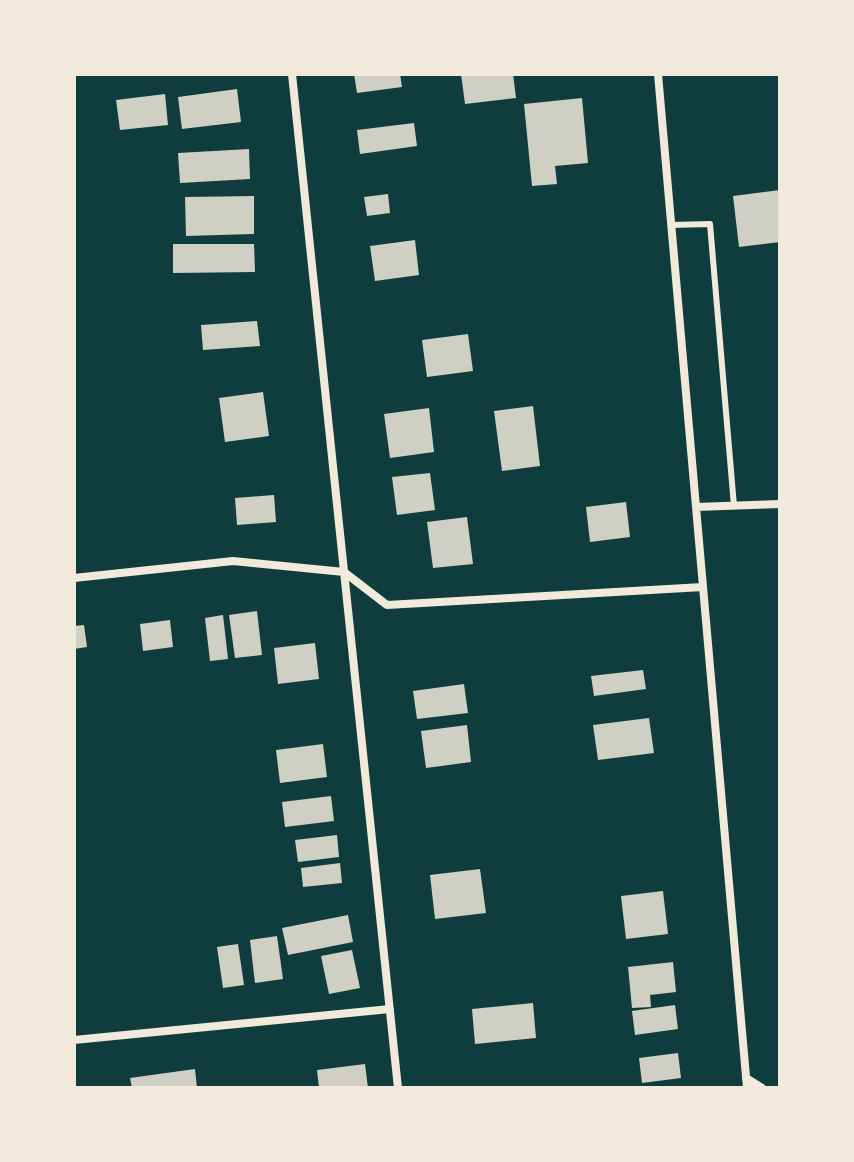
<!DOCTYPE html>
<html>
<head>
<meta charset="utf-8">
<style>
	body { margin:0 }
	#map { position:relative; width:854px; height:1162px; overflow:hidden; background:#0f3d3e; font-family:"PT Sans",sans-serif }
	canvas { display:block }
	.frame { position:absolute; inset:0; border:76px solid #f1e9da; pointer-events:none }
</style>
</head>
<body>
<div id="map">
<canvas width="854" height="1162"></canvas>
<div class="frame"></div>
</div>
<script>
const context = document.querySelector('canvas').getContext('2d');
context.lineJoin = 'round';
function fillPath(path, color) {
  context.fillStyle = color;
  context.fill(path, 'evenodd');
}
function stroke(path, color, width, dash) {
  context.strokeStyle = color;
  context.lineWidth = width;
  context.lineCap = dash ? 'butt' : 'round';
  context.setLineDash(dash || []);
  context.stroke(path);
}
fillPath(new Path2D(`
	M354 74H400L402 87 357 93Z
	M461 74H513L516 98 465 104Z
	M237 89 241 122 182 129 178 97Z
	M165 94 168 125 120 130 116 100Z
	M582 98 588 163 555 166 557 184 532 186 524 104Z
	M414 123 417 146 360 154 357 130Z
	M249 149 250 179 180 183 178 153Z
	M780 190V242L739 247 733 196Z
	M388 194 390 213 367 216 364 197Z
	M254 196V234L186 236 185 197Z
	M415 240 419 275 375 281 370 246Z
	M173 244H254L255 272 173 273Z
	M257 321 260 346 203 350 201 325Z
	M468 334 473 371 427 377 422 340Z
	M263 392 269 436 225 442 219 398Z
	M533 406 540 466 502 471 494 411Z
	M429 408 434 452 390 458 384 414Z
	M430 473 435 510 397 515 392 477Z
	M274 495 276 522 237 525 235 498Z
	M626 502 630 537 590 542 586 507Z
	M467 517 473 564 433 568 427 522Z
	M257 611 262 655 235 658 229 615Z
	M223 615 228 659 210 661 205 618Z
	M170 620 173 647 143 651 140 624Z
	M84 625 87 647 74 649V626Z
	M315 643 319 679 278 684 274 648Z
	M643 670 646 689 594 696 591 676Z
	M464 684 468 713 417 719 413 691Z
	M649 718 654 753 598 760 593 725Z
	M467 725 471 762 426 768 421 731Z
	M323 744 327 777 280 783 276 750Z
	M331 796 334 821 285 827 282 802Z
	M337 835 339 857 298 862 295 840Z
	M340 863 342 883 303 887 301 868Z
	M480 869 486 913 435 919 430 875Z
	M663 891 668 934 626 939 621 896Z
	M348 915 353 942 288 955 282 928Z
	M277 936 283 979 255 983 250 940Z
	M238 944 244 985 223 988 217 947Z
	M352 950 360 988 329 994 321 956Z
	M673 962 676 992 650 995 651 1007 632 1008 628 967Z
	M533 1003 536 1038 475 1044 472 1009Z
	M675 1005 678 1029 635 1035 632 1011Z
	M678 1053 681 1078 642 1083 639 1058Z
	M365 1064 368 1088H319L317 1070Z
	M195 1069 197 1088H132L130 1078Z`), '#cfcfc3');
stroke(new Path2D(`
	M671 225 710 224 734 506`), '#f1e9da', 6);
stroke(new Path2D(`
	M292 74 398 1088
	M658 74 747 1088
	M696 507 780 504
	M74 578 233 561 344 572 387 605 703 587
	M74 1040 390 1009
	M746 1078 762 1088`), '#f1e9da', 8);
</script>
</body>
</html>
